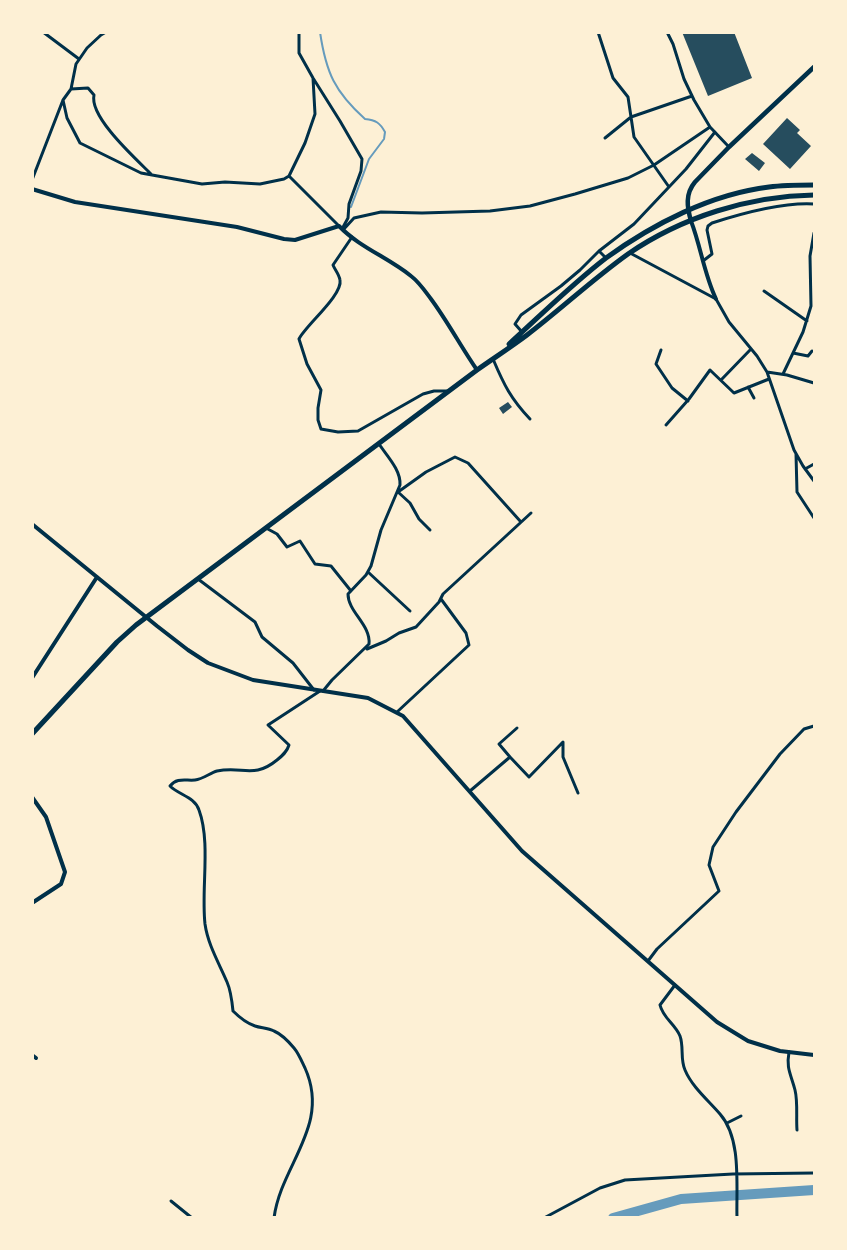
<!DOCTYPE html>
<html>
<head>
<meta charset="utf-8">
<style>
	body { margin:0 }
	#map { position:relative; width:847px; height:1250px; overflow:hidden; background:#fdf0d5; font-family:"Alegreya Sans",sans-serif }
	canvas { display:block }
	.frame { position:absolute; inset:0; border:34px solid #fdf0d5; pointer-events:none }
</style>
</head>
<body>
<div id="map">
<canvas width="847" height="1250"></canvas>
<div class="frame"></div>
</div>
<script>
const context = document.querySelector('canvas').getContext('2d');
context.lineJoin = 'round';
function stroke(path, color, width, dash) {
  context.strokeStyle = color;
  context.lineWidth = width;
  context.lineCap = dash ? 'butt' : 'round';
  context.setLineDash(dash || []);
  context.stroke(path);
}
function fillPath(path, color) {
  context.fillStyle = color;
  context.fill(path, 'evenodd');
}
stroke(new Path2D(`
	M320 32C326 73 335 92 365 119 376 120 380 123 385 132L384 139 369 159 351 207`), '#669bbc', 2);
stroke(new Path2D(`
	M613 1218 681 1199 814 1190`), '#669bbc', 10);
fillPath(new Path2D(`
	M682 32H734L752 78 708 96Z
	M787 118 800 130 797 133 811 146 790 169 763 144Z
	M752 153 765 163 759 171 745 159Z
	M508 402 512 407 503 414 499 408Z`), '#264d5e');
stroke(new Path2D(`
	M43 32 79 59
	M299 32V53L313 78 340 121 362 159 361 171 349 204 348 218 342 229
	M598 32 613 78 628 97 631 117 692 96
	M667 32 673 44 684 79 694 100 710 127 729 147
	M71 89 88 88 94 95C89 117 136 159 151 174
	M63 100 67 118 80 143 141 173 202 184 225 182 260 184 284 179 289 176 305 143 315 114 313 78
	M631 117 634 137 669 187
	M605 138 631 117
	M289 176 340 227
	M32 180 63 100 71 89 76 64 87 48 101 35 106 32
	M343 230 354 218 381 212 422 213 490 211 530 206 575 194 628 178 654 165 710 127
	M352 237 333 265C335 270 339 274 340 280 343 295 305 326 299 339L307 364 321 390 318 408V420L321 429 338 432 358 431 423 394 434 391H448
	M599 251 606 258
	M630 253 716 299 729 322 757 356 767 372 794 450 803 466 814 481
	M703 261 712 254 707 230 708 226 712 223C743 213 782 202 814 204
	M764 291 807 321
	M522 332 515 324 521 315 561 286 580 270 599 251 634 224 686 169 715 132
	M661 350 656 364 672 388 688 401
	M793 353 808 356 812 351
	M493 359C504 385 511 399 530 419
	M767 372 787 375 814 383
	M783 374 803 332 811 306 810 256 814 233
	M721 380 751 349
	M748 387 754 398
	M666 425 689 399 710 370 734 393 769 379
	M796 454 797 492 814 518
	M805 469 814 464
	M266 528 277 534 287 547 300 541 315 564 331 566 351 591
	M430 530 419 519 410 503 398 492 426 472 455 457 468 463 521 522
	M368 572 410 611
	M198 579 255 622 262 637 293 663 314 690
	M367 649 386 641 399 633 416 627 439 602 443 594 531 513
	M323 691 332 680 369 644C371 625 348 612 348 594L366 575 371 566 381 530 400 485C401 470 387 456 379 444
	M397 712 469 645 466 633 441 599
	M510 757 499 744 517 728
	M470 791 510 757 529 777 563 742V757L578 793
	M648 961 657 949 719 891 709 865 713 847 736 812 780 754 804 729 814 726
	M675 985 660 1005C663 1018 675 1024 680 1036 684 1047 680 1059 685 1070 692 1087 709 1101 720 1114 742 1139 736 1186 737 1218
	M789 1052C786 1069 791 1074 795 1090 798 1102 796 1117 797 1130
	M727 1123 741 1116
	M171 1201 192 1218
	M274 1218C281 1164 331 1126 305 1068 302 1062 299 1054 294 1048 289 1042 281 1034 274 1031 268 1028 261 1028 255 1026 246 1023 240 1018 233 1011 232 1001 231 991 227 982 219 963 208 945 205 924 201 889 211 843 199 810 195 797 179 795 170 786 177 777 186 781 195 780 203 779 210 773 217 771 243 766 254 779 277 760 282 756 287 752 289 745L268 725 320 691
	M544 1218 600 1188 625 1180 733 1174 814 1173`), '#003049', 3);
stroke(new Path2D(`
	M32 189 75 202 237 227 284 239 295 240 339 226C359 247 389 258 411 276 419 282 425 291 431 299 448 322 461 347 477 370
	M691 221C701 247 704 274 716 299
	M32 524 157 626 188 650 208 663 253 680 368 698 403 716 522 851 717 1022 748 1041 780 1051 814 1055
	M32 678 97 577
	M32 797 46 817 65 872 61 884 32 903
	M32 1055 36 1058`), '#003049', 4);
stroke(new Path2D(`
	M691 221C687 207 685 194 695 182L729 147 814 67`), '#003049', 4.5);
stroke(new Path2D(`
	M509 344C541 315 572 284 606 258 653 224 711 194 769 187 784 185 800 185 814 185
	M32 734 117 642 136 625 477 370C494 358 511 347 527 335 561 309 593 279 628 254 682 217 749 196 814 195`), '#003049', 5);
</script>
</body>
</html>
